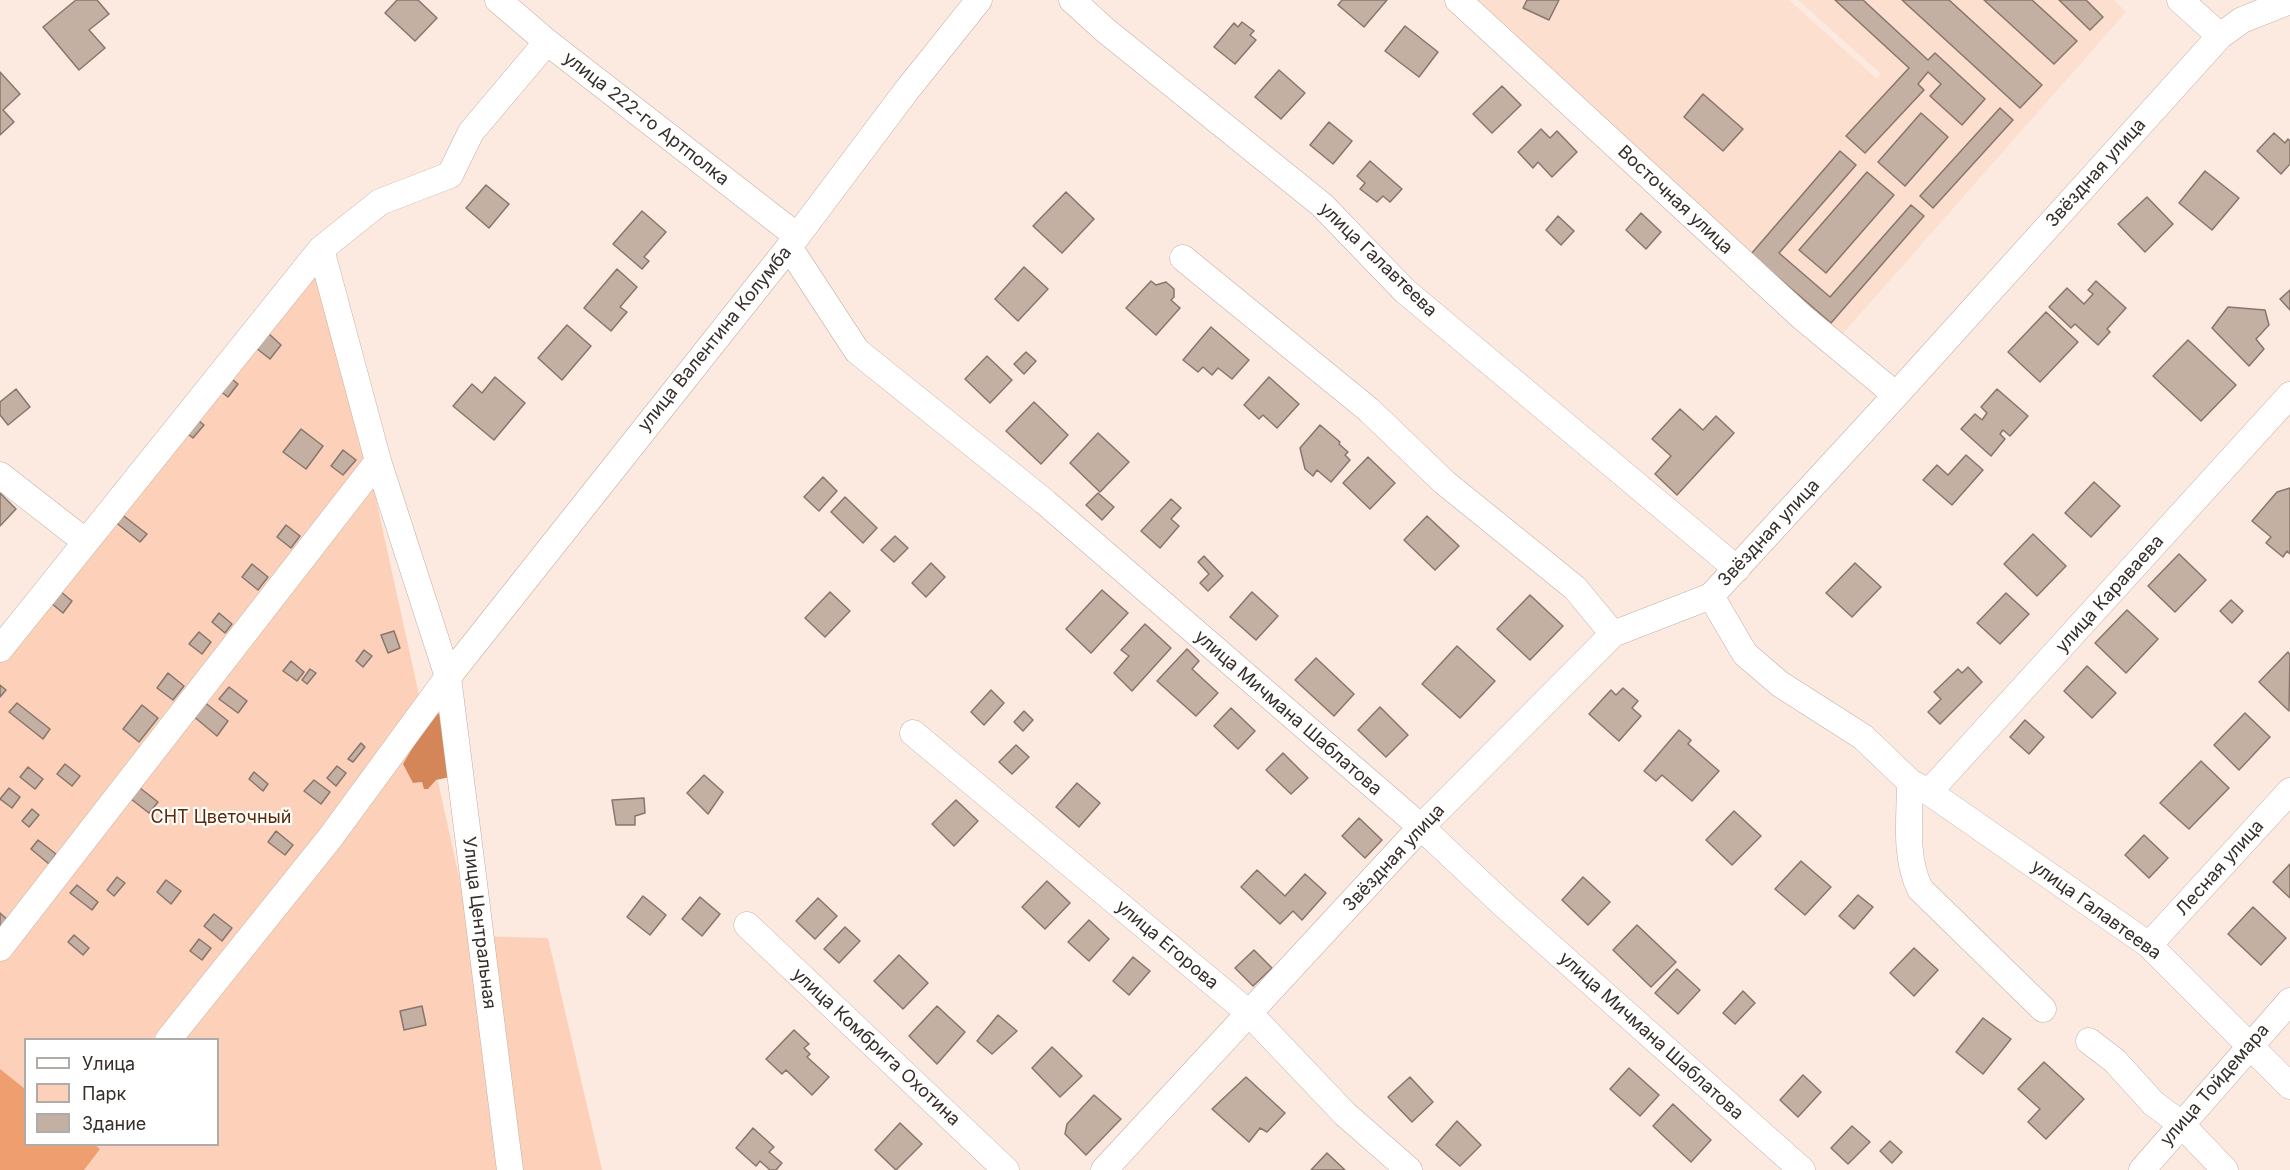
<!DOCTYPE html>
<html>
<head>
<meta charset="utf-8">
<style>
	body { margin:0 }
	#map { position:relative; width:2290px; height:1170px; overflow:hidden; background:#fceae0; font-family:Inter,sans-serif }
	canvas { display:block }
	.legend { position:absolute; left:24px; top:1038px; width:195px; height:108px; box-sizing:border-box; background:#fff; border:2px solid #afaba9; margin:0; padding:8px 10px; list-style:none; font-size:18px; color:#362e29 }
	.legend li { display:flex; align-items:center; gap:12px; height:30px }
	.legend b { width:30px; border:2px solid #afaba9 }
</style>
</head>
<body>
<div id="map">
<canvas width="2290" height="1170"></canvas>
<ul class="legend">
<li><b style="height:8px;background:#fff"></b>Улица</li>
<li><b style="height:16px;background:#fdd1b9"></b>Парк</li>
<li><b style="height:16px;background:#c4afa3"></b>Здание</li>
</ul>
</div>
<script>
const context = document.querySelector('canvas').getContext('2d');
context.lineJoin = 'round';
function fillPath(path, color) {
  context.fillStyle = color;
  context.fill(path, 'evenodd');
}
function stroke(path, color, width, dash) {
  context.strokeStyle = color;
  context.lineWidth = width;
  context.lineCap = dash ? 'butt' : 'round';
  context.setLineDash(dash || []);
  context.stroke(path);
}
function write(font, color, halo, rows, align = 'center') {
  context.font = font + ' Inter,sans-serif';
  context.lineWidth = 4.5;
  context.setLineDash([]);
  context.textBaseline = 'middle';
  context.strokeStyle = halo;
  context.fillStyle = color;
  for (const [text, x, y, turn = 0] of rows) {
    context.save();
    context.translate(x, y);
    context.rotate((+turn || 0) * Math.PI / 180);
    context.textAlign = isNaN(turn) ? turn : align;
    if (halo) context.strokeText(text, 0, 0);
    context.fillText(text, 0, 0);
    context.restore();
  }
}
fillPath(new Path2D(`
	M1468 0H1789L1877 79 1881 74 1798 0H2114L2126 12 1839 338Z`), '#fcdfcf');
fillPath(new Path2D(`
	M321 249 472 936 548 938 602 1170H84L99 1149 94 1145 218 1144V1040H26L25 1090 0 1070V649Z`), '#fdd1b9');
fillPath(new Path2D(`
	M0 1069 25 1089 26 1144 95 1145 100 1149 84 1170H0Z`), '#ef9e6f');
fillPath(new Path2D(`
	M434 712 445 716 450 777 436 780 428 789H424L422 782 413 783 403 764Z`), '#d58658');
const building = new Path2D(`
	M76 0H97L109 14 89 30 105 48 79 70 43 27Z
	M397 0H418L437 18 415 41 385 13Z
	M1342 0H1387L1364 27 1338 5Z
	M1527 0H1559L1549 20 1523 8Z
	M1835 0H1863L1928 60 1935 53 1985 99 1962 125 1930 96 1941 84 1928 72 1918 84 1924 90 1865 153 1846 136 1909 68Z
	M1902 0H1949L2042 85 2020 108Z
	M1984 0H2032L2077 41 2054 64Z
	M2059 0H2086L2103 17 2090 30Z
	M1242 22 1254 31 1250 35 1256 40 1235 64 1214 47 1234 23 1238 27Z
	M1405 26 1438 52 1419 77 1385 51Z
	M1279 70 1305 93 1281 119 1255 97Z
	M0 72 20 94 3 110 14 122 0 135Z
	M1502 86 1521 105 1492 133 1473 114Z
	M1703 94 1743 129 1723 151 1684 117Z
	M2000 108 2013 120 1933 208 1920 196Z
	M1921 113 1948 137 1905 186 1878 162Z
	M1329 122 1352 141 1333 164 1310 145Z
	M1541 129 1550 138 1557 131 1577 152 1552 177 1538 162 1533 168 1518 152Z
	M2274 133 2285 143 2288 139 2290 141V164L2281 174 2257 151Z
	M1840 151 1856 165 1779 253 1830 297 1911 205 1924 216 1831 323 1751 254Z
	M1370 161 1402 189 1390 202 1383 196 1377 202 1360 189 1365 183 1357 176Z
	M2205 171 2239 198 2212 230 2179 203Z
	M1867 172 1894 195 1826 273 1799 250Z
	M486 185 509 204 489 228 466 208Z
	M1066 192 1094 219 1062 253 1033 226Z
	M2147 197 2173 224 2145 252 2118 224Z
	M642 211 666 232 644 257 649 261 642 269 613 244Z
	M1641 213 1661 232 1646 249 1626 230Z
	M1558 216 1574 231 1561 245 1546 230Z
	M1024 267 1048 289 1018 321 995 299Z
	M617 269 637 287 620 307 627 312 611 331 584 308Z
	M1151 281 1156 285 1166 282 1174 289V297L1171 300 1180 308 1156 335 1126 308Z
	M2096 281 2126 308 2107 329 2110 332 2098 345 2075 324 2071 328 2049 307 2067 288 2084 304 2093 294 2088 290Z
	M2290 290V310L2280 299Z
	M2228 307 2265 310 2269 325 2256 339 2264 349 2249 366 2212 328Z
	M2046 312 2078 342 2040 382 2008 352Z
	M567 325 591 346 562 380 538 358Z
	M1211 327 1249 360 1232 379 1218 368 1212 375 1203 367 1198 372 1183 360Z
	M268 333 281 345 270 359 256 348Z
	M2188 340 2236 385 2201 421 2153 376Z
	M1026 352 1036 361 1024 374 1014 364Z
	M987 356 1012 380 990 403 965 379Z
	M227 375 238 384 228 397 216 388Z
	M495 377 525 403 494 440 453 406 472 384 482 393Z
	M1269 377 1299 404 1277 428 1263 415 1259 419 1244 405Z
	M16 389 30 407 8 425 0 415V402Z
	M1997 389 2028 416 2010 436 2003 430 2000 434 2005 439 1991 456 1961 429 1975 414 1982 420 1987 413 1981 407Z
	M1034 402 1068 435 1041 464 1006 431Z
	M1680 409 1703 430 1716 416 1734 433 1677 495 1655 474 1671 456 1652 439Z
	M194 417 204 425 193 438 183 430Z
	M1320 425 1340 442 1339 444 1348 452 1345 455 1350 460 1331 482 1317 470 1313 476 1305 469 1300 448Z
	M301 429 323 446 306 469 283 452Z
	M1098 433 1129 462 1100 492 1070 463Z
	M343 450 356 460 343 475 331 466Z
	M1966 455 1983 470 1952 505 1923 480 1937 465 1948 475Z
	M1368 457 1395 483 1370 509 1343 483Z
	M823 477 837 491 819 511 804 497Z
	M2094 482 2120 506 2091 537 2065 513Z
	M2290 488V554L2287 551 2283 557 2266 543 2271 537 2252 521 2277 492Z
	M0 493 16 509 0 526Z
	M1098 493 1114 507 1102 520 1086 505Z
	M845 497 877 528 863 543 831 512Z
	M1171 499 1181 508 1171 519 1179 526 1160 548 1141 531Z
	M120 513 147 534 140 542 114 521Z
	M1427 516 1459 546 1435 570 1404 540Z
	M286 525 300 536 291 548 277 537Z
	M2033 534 2066 566 2037 596 2004 564Z
	M895 536 908 548 894 562 881 550Z
	M2179 554 2206 580 2175 612 2148 586Z
	M1204 556 1223 576 1208 591 1200 583 1209 574 1198 562Z
	M931 563 945 577 926 597 912 583Z
	M1855 563 1881 587 1852 617 1826 593Z
	M252 564 268 577 258 590 242 577Z
	M1102 590 1128 613 1091 653 1066 629Z
	M60 591 72 601 63 613 51 603Z
	M830 592 850 611 825 637 805 618Z
	M1252 592 1278 616 1256 640 1230 617Z
	M2006 593 2029 614 2000 644 1977 623Z
	M1530 595 1563 626 1530 660 1497 629Z
	M2231 600 2243 611 2232 623 2220 611Z
	M2127 610 2158 639 2126 673 2095 643Z
	M219 613 232 624 225 633 212 622Z
	M1145 624 1171 648 1132 691 1114 673 1129 656 1121 650Z
	M394 631 400 648 388 653 381 635Z
	M199 632 211 642 202 654 189 644Z
	M1457 646 1495 681 1460 718 1422 684Z
	M1187 649 1199 661 1192 669 1218 693 1196 716 1157 681Z
	M364 650 372 656 363 667 356 661Z
	M2288 652 2290 655 2289 711 2259 682Z
	M1316 658 1354 694 1334 716 1295 680Z
	M291 661 304 672 297 681 283 671Z
	M2087 666 2116 693 2092 718 2064 691Z
	M1968 667 1982 682 1940 724 1928 712 1941 699 1934 692 1958 669 1962 673Z
	M310 669 316 673 307 684 302 680Z
	M168 673 184 686 173 700 157 688Z
	M0 685 6 690 0 697Z
	M229 687 247 701 238 713 219 699Z
	M1623 688 1638 701 1632 708 1641 716 1619 741 1589 714 1611 690 1616 695Z
	M991 690 1004 703 984 725 971 712Z
	M203 701 228 721 217 736 192 715Z
	M17 703 50 729 43 739 9 712Z
	M142 705 158 718 139 742 123 729Z
	M1380 707 1408 735 1386 757 1358 730Z
	M1231 708 1255 731 1238 749 1214 726Z
	M1024 711 1033 720 1023 731 1014 722Z
	M2245 713 2270 737 2239 770 2214 745Z
	M2025 720 2044 737 2029 754 2010 737Z
	M1679 730 1691 740 1688 744 1719 771 1692 801 1662 775 1656 781 1644 771Z
	M361 743 365 747 353 762 348 759Z
	M1016 745 1029 757 1012 774 999 762Z
	M1283 753 1308 778 1291 794 1266 770Z
	M2201 761 2229 788 2189 829 2160 803Z
	M65 764 80 776 72 786 57 774Z
	M337 766 346 773 336 786 327 778Z
	M28 767 43 779 35 789 20 777Z
	M254 772 268 784 263 791 249 779Z
	M704 775 723 792 708 814 687 793Z
	M314 780 330 792 321 804 304 791Z
	M1077 783 1100 803 1079 827 1056 807Z
	M9 788 20 797 12 808 0 799Z
	M140 788 158 802 149 813 131 799Z
	M644 798 645 813 635 816V825H616L612 800Z
	M956 800 978 821 954 846 932 824Z
	M32 809 39 815 29 827 22 821Z
	M1734 811 1761 836 1732 865 1706 840Z
	M1359 818 1382 840 1365 858 1342 836Z
	M276 831 293 845 285 855 268 842Z
	M2144 835 2168 858 2149 878 2125 855Z
	M38 840 56 854 49 864 31 849Z
	M1801 861 1831 887 1805 915 1775 889Z
	M2290 864V898L2273 882Z
	M1257 870 1285 896 1305 874 1326 893 1302 920 1293 911 1280 924 1241 887Z
	M117 877 125 883 114 896 107 890Z
	M1583 877 1610 902 1588 925 1562 900Z
	M166 880 181 891 171 904 157 892Z
	M1047 881 1070 903 1045 929 1022 907Z
	M77 885 98 902 92 910 70 893Z
	M1858 895 1873 907 1854 929 1839 916Z
	M643 896 666 915 650 935 627 917Z
	M700 897 720 914 702 936 682 919Z
	M818 898 837 916 815 939 796 921Z
	M2253 907 2286 938 2261 965 2228 934Z
	M0 913 10 922 0 932Z
	M214 914 232 928 222 941 204 926Z
	M1089 920 1109 939 1089 961 1068 942Z
	M1637 925 1676 962 1651 987 1613 950Z
	M845 927 860 941 839 963 824 949Z
	M74 935 89 948 83 955 68 942Z
	M199 939 211 948 202 960 190 951Z
	M1914 948 1938 970 1914 996 1890 973Z
	M1254 950 1272 968 1253 986 1235 968Z
	M899 955 928 983 903 1009 874 981Z
	M1133 957 1150 971 1129 995 1113 981Z
	M1677 969 1700 990 1678 1014 1655 993Z
	M1743 991 1755 1003 1735 1024 1723 1013Z
	M422 1006 426 1025 404 1030 400 1011Z
	M937 1006 965 1032 937 1064 909 1036Z
	M998 1015 1017 1031 992 1054 977 1041Z
	M1983 1018 2011 1039 1983 1074 1956 1052Z
	M794 1030 809 1044 804 1048 810 1054 807 1057 829 1077 812 1095 786 1070 782 1074 766 1059Z
	M1052 1047 1082 1076 1060 1097 1032 1068Z
	M2044 1062 2084 1099 2046 1139 2028 1122 2040 1109 2018 1089Z
	M1629 1068 1659 1095 1640 1116 1610 1089Z
	M1803 1075 1821 1092 1798 1117 1780 1100Z
	M1246 1077 1285 1113 1267 1132 1260 1128 1249 1142 1212 1109Z
	M1410 1077 1433 1102 1412 1122 1388 1097Z
	M1094 1095 1121 1119 1086 1155 1065 1134 1067 1124Z
	M1673 1104 1711 1140 1691 1162 1653 1126Z
	M1457 1121 1481 1145 1460 1166 1436 1145Z
	M900 1123 922 1144 896 1170 875 1150Z
	M1852 1126 1870 1142 1848 1164 1831 1148Z
	M753 1128 774 1147 769 1152 782 1163 776 1170H770L760 1161 756 1166 736 1148Z
	M1890 1141 1902 1152 1892 1163 1880 1151Z
	M1327 1153 1345 1170H1311Z`);
fillPath(building, '#c4afa3');
stroke(building, '#89756b', 1.5);
const minor = new Path2D(`
	M498 0 547 42 797 236
	M1072 0 1105 30 1322 205 1405 291 1737 569
	M1458 0 1802 317 1896 395
	M2180 0 2220 36
	M789 247 857 351 1045 502 1421 827 1505 906 1802 1170
	M321 249 378 461 448 677 510 1170
	M1183 258 1369 410 1444 482 1575 588 1613 634
	M0 475 86 542
	M1711 596 1745 654 1780 684 1863 737 1910 782 1929 792 2149 945 2290 1086
	M0 649 321 249 380 202 450 175 471 132 547 42
	M913 733 1249 1013 1345 1114 1409 1170
	M1910 782C1910 818 1904 856 1920 889L2043 1009
	M1929 792 2290 395
	M747 925 1006 1170
	M2149 945 2290 791
	M0 948 378 461
	M168 1040 330 838 448 677 789 247 907 90 979 0
	M2089 1041 2115 1061 2153 1103 2181 1124 2225 1170
	M1104 1170 1421 827 1613 634 1711 596 1896 395 2220 36 2242 20 2290 1
	M2142 1170 2290 1001`);
stroke(minor, '#c4afa3', 27);
stroke(minor, '#fff', 26);
write('18px', '#362e29', '#fff', [
	["улица 222-го Артполка",646,119,38],
	["Звёздная улица",2096,173,-48],
	["Восточная улица",1675,200,43],
	["улица Галавтеева",1378,260,44],
	["улица Валентина Колумба",715,339,-51],
	["Звёздная улица",1769,533,-47],
	["улица Караваева",2110,594,-48],
	["улица Мичмана Шаблатова",1288,713,41],
	["Звёздная улица",1394,858,-47],
	["Лесная улица",2220,868,-48],
	["улица Галавтеева",2096,910,36],
	["Улица Центральная",479,923,83],
	["улица Егорова",1167,945,40],
	["улица Мичмана Шаблатова",1651,1036,42],
	["улица Комбрига Охотина",876,1047,43],
	["улица Тойдемара",2215,1085,-49]
]);
write('18px', '#5c2904', '#fff', [
	["СНТ Цветочный",221,818]
]);
</script>
</body>
</html>
